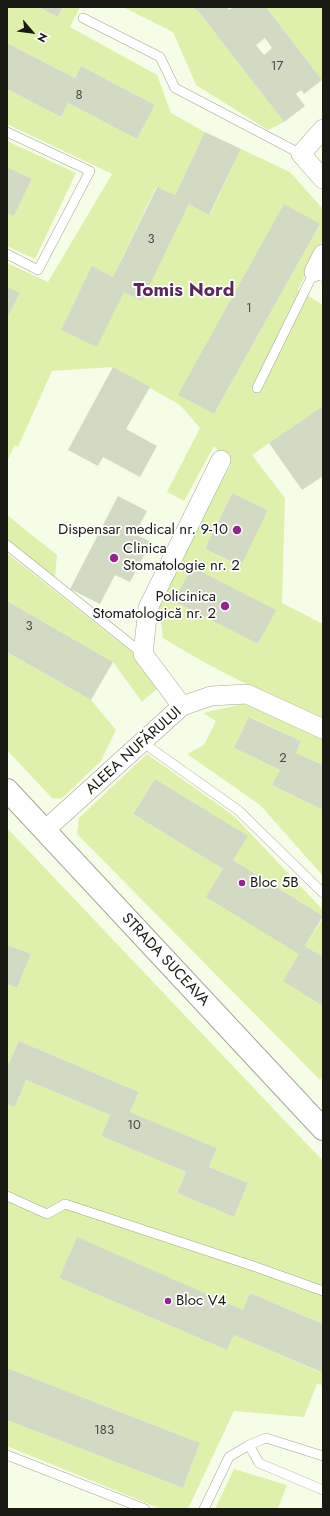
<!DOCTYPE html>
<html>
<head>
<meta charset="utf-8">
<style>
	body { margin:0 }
	#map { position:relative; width:330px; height:1516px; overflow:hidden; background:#f6fce8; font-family:Jost,sans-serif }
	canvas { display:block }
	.frame { position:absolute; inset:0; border:8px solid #181a13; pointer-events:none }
	.north { position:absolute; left:12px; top:12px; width:40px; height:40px; -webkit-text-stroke:3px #fff; paint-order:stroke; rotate:118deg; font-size:11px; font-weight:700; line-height:16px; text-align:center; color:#181a13 }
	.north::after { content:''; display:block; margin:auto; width:14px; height:18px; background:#181a13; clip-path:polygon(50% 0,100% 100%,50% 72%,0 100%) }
</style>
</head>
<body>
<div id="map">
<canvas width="330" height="1516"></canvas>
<div class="frame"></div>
<div class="north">N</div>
</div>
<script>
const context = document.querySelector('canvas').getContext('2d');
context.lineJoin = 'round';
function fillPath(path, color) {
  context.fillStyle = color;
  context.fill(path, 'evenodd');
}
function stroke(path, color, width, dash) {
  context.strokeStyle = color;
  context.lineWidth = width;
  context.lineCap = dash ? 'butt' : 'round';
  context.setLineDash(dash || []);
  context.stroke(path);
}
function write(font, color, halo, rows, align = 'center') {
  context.font = font + ' Jost,sans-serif';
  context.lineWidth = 3.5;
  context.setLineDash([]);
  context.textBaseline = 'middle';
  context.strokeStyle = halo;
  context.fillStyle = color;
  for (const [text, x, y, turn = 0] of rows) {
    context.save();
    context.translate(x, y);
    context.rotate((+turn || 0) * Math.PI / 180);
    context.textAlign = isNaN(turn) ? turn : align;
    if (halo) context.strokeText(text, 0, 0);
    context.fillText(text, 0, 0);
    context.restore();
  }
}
fillPath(new Path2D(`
	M7 7H38L58 17 63 7H80L70 27 157 75 171 113 205 132 175 195 156 187 113 277 92 267 124 292 142 300 189 204 210 214 241 149 290 172 323 209V239L298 290 323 305V406L252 455 285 498 282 603 323 624V720C269 695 214 670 163 638L158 600 231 464 214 446 184 501 167 492 200 428 180 405 113 367 52 371 18 447 15 445 7 461V319L20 293 7 287V263L48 282 112 174 7 124V89L61 117 68 103 137 139 155 105 81 66 75 78 7 43ZM320 224 214 414 179 395ZM232 493 268 510 240 566 205 549ZM192 567 275 610 258 644 175 601Z
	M123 7H191L198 11 284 122 268 130 196 85 173 32Z
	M266 7H323V81L322 80Z
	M7 141 76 173 35 259 7 246V213L14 216 32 179 7 167Z
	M7 515 57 555 55 577 7 540Z
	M7 553 133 653 159 687 142 702 113 662 7 601Z
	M7 652 91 700 116 730 101 761 61 799 52 798 7 750Z
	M247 703 323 739V765L296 753 301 741 250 717 234 748 280 770 272 785 323 810V876L260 805 187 754 204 745 216 721 203 713Z
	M147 754 234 816 323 910V916L233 860 247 836 155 779 133 814 223 869 299 954 323 1006V1077L320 1080 77 834 79 818Z
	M7 828 323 1161V1324L250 1293 243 1310 77 1238 59 1278 227 1350 234 1335 320 1372 323 1366V1385L317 1384 304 1417 234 1411 189 1507 184 1509H161L7 1446V1420L183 1488 200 1443 7 1368V1104L15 1107 26 1080 110 1115 101 1136 186 1172 177 1193 234 1217 248 1183 209 1167 217 1148 130 1112 139 1092 19 1041 9 1063 7 1062V984L17 988 31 954 7 945Z
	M323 918V957L305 946Z
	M234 1469 287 1485 278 1508 279 1509H215Z`), '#dff0ac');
fillPath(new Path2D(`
	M38 7H63L58 17Z
	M191 7H227L229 10 234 7H266L322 80 304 94 301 90 296 94 305 106 284 122 198 11ZM265 38 272 48 264 55 256 45Z
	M7 43 75 78 81 66 155 105 137 139 68 103 61 117 7 89Z
	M205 132 241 149 209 215 189 204 142 301 124 292 97 347 61 330 92 266 113 277 157 187 175 195Z
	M7 167 32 179 14 216 7 213Z
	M284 204 320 224 214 414 178 395Z
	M7 287 20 293 7 319Z
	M113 367 150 387 126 429 157 446 140 477 103 457 98 466 68 450Z
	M323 406V476L302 490 269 443Z
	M232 493 268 510 241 566 205 549Z
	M118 496 147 511 135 534 151 542 130 582 115 575 100 604 70 589Z
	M192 567 276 610 258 644 174 601Z
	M7 601 113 662 91 700 7 652Z
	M249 717 301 741 296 753 323 765V810L272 785 280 770 234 748Z
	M155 779 248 836 233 860 323 916 305 946 323 957V1006L283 981 299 954 206 897 223 869 133 814Z
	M7 945 31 954 17 988 7 984Z
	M19 1041 139 1092 130 1112 217 1148 209 1167 248 1183 234 1217 177 1193 186 1172 101 1136 110 1115 26 1080 15 1107 7 1104V1062L9 1063Z
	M77 1237 243 1310 250 1293 323 1324V1366L321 1372 234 1335 227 1350 59 1278Z
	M7 1368 200 1443 183 1488 7 1420Z`), '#d4d9c6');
const service = new Path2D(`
	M83 18 160 57 175 88 301 154
	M7 132 90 171 38 270 7 254
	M257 388 314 272 323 277
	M7 545 143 654
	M142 742 238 810 323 893
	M7 1196 47 1214 65 1204 253 1266 323 1291
	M249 1445 259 1463 323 1490
	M7 1455 145 1509
	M204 1509 229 1457 249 1445 266 1438 323 1456`);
const minor = new Path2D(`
	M323 129 301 154 323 179
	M314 272 323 254
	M182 706 143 654 148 608 221 460
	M44 831 182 706 211 696 247 694 323 729`);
const tertiary = new Path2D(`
	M7 790 323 1129`);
stroke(service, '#a3a795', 10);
stroke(minor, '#a3a795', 20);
stroke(tertiary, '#a3a795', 24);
stroke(service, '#fff', 9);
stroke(minor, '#fff', 19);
stroke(tertiary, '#fff', 22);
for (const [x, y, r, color] of [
	[237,530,5,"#8f278c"],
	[114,558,5,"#8f278c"],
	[225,606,5,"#8f278c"],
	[242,883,4,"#8f278c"],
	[168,1301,4,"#8f278c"]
]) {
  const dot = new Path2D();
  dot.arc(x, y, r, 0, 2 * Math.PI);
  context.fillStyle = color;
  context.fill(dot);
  stroke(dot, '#fff', 1.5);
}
write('13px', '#474a40', null, [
	["17",277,67],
	["8",79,96],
	["3",151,240],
	["1",249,309],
	["3",29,627],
	["2",283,759],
	["10",134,1126],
	["183",104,1431]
]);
write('15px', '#181a13', '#fff', [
	["Dispensar medical nr. 9-10",228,530,"right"],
	["Clinica",123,549],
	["Stomatologie nr. 2",123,566],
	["Policinica",216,597,"right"],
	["Stomatologică nr. 2",216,614,"right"],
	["Bloc 5B",250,883],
	["Bloc V4",176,1301]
], 'left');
write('15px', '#181a13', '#fff', [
	["ALEEA NUFĂRULUI",134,751,-42],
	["STRADA SUCEAVA",165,960,47]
]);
write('bold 19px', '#5b2958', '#fff', [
	["Tomis Nord",184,291]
]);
</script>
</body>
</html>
